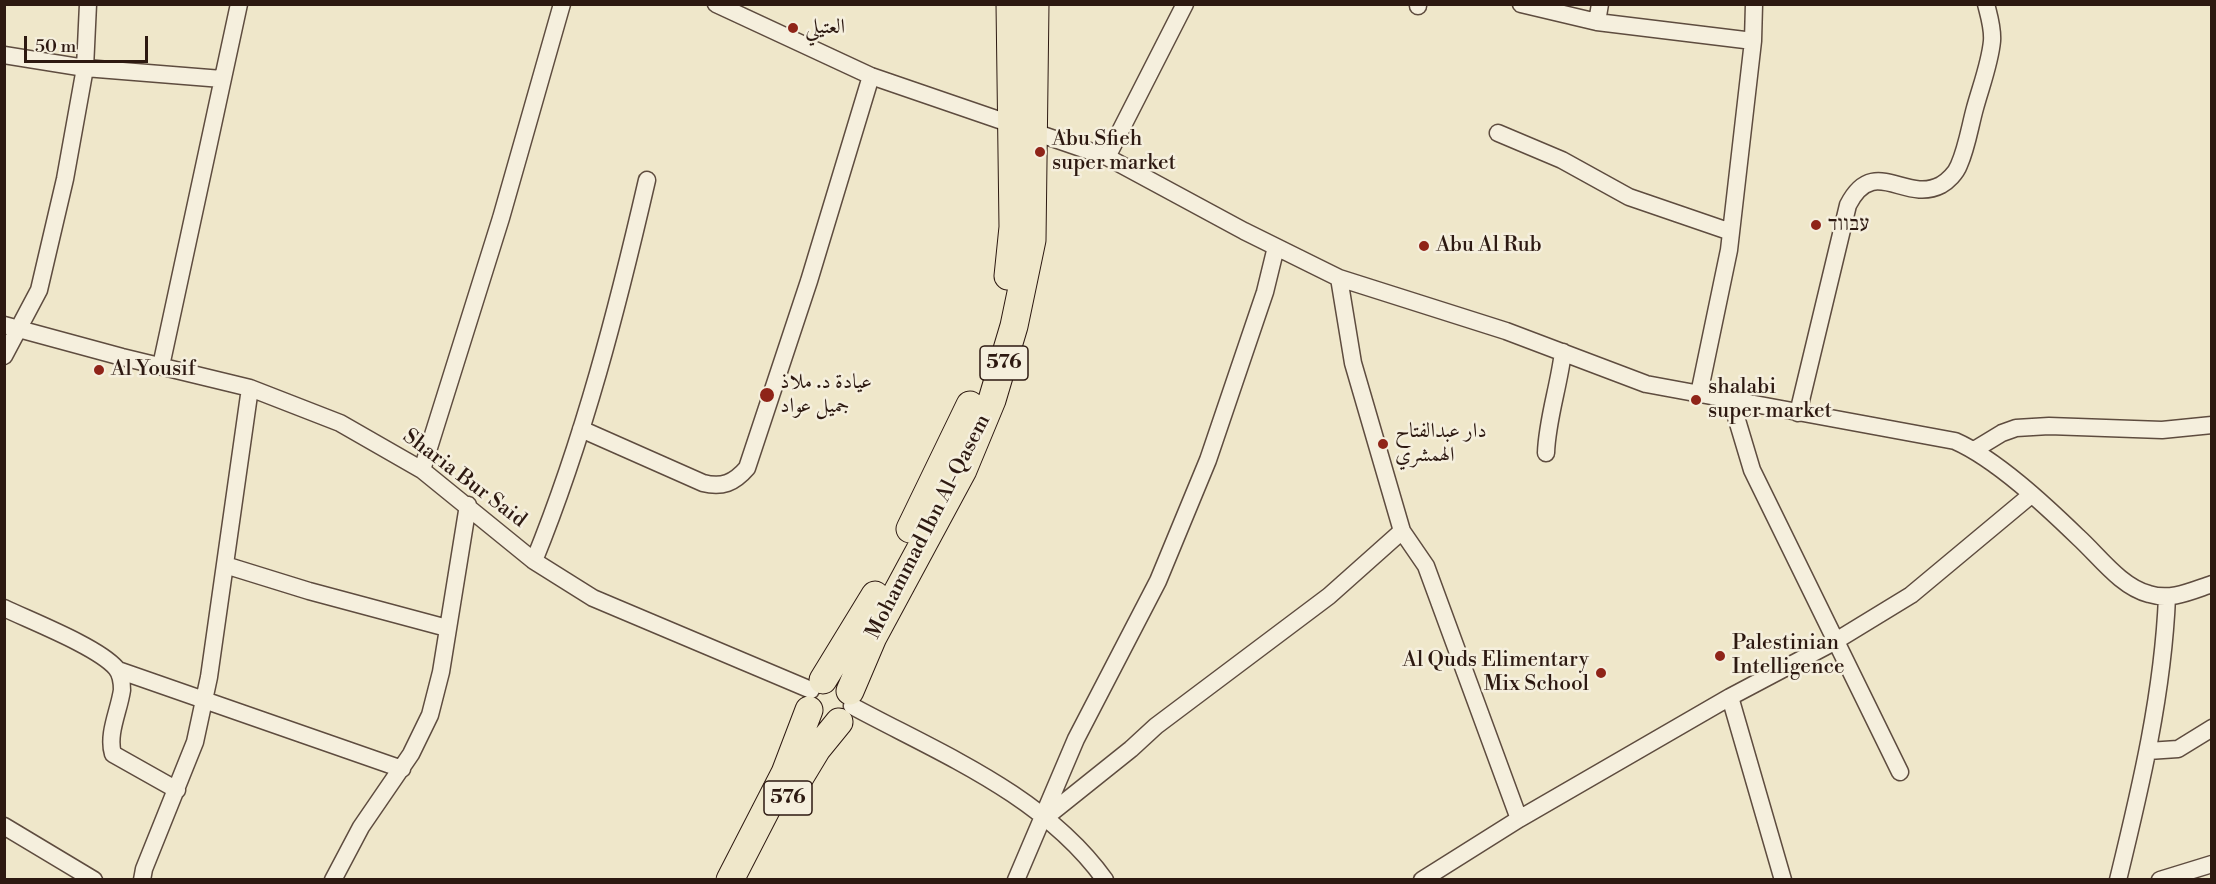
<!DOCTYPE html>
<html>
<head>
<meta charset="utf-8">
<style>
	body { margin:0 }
	#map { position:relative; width:2216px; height:884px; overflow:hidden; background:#efe7ca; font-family:"Libre Bodoni",serif }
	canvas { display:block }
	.frame { position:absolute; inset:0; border:6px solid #2d1911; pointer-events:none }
	.scale { position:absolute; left:24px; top:36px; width:124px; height:27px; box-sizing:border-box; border:3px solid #2d1911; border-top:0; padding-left:8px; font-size:18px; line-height:21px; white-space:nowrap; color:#2d1911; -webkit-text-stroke:4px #f5efdd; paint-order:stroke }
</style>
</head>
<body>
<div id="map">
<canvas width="2216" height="884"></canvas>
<div class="frame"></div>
<div class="scale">50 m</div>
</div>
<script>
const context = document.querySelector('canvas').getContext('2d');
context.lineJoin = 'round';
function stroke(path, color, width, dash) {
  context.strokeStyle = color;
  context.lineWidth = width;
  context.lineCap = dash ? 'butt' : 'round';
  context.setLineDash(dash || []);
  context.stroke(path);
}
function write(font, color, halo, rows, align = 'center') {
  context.font = font + ' "Libre Bodoni",Amiri,"Frank Ruhl Libre",serif';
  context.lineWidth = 5;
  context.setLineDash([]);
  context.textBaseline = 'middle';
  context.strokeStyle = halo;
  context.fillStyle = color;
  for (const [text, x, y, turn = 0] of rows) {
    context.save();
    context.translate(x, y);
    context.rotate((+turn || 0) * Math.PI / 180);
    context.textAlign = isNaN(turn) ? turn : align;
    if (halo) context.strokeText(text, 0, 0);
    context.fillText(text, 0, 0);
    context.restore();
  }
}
const minor = new Path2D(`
	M716 4 871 76 1107 157 1244 231 1339 278 1506 331 1646 384 1955 441C1996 459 2046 506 2078 537 2099 556 2121 587 2149 594 2171 601 2191 591 2212 584
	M1521 4 1597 22 1753 41
	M1418 6V4
	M1597 22 1600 4
	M4 55 85 68 222 79
	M1498 133 1562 160 1629 197 1731 232
	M1107 157 1185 4
	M1339 278 1353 363 1402 531 1426 566 1519 819
	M4 325 122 357 250 388 340 423 422 470 534 561 593 598 811 690
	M4 356 39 290 65 179 85 68 88 4
	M161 366 239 4
	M1699 394 1729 250 1753 41 1754 4
	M1731 400 1752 470 1900 772
	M1798 413 1848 205C1874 154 1905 204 1941 185 1948 181 1956 173 1959 165 1967 147 1970 126 1975 108 1981 86 1990 63 1992 41 1993 28 1989 16 1986 4
	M581 429 703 483C722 488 734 483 747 468L809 281 871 76
	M1974 450 2002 433 2016 428 2049 426 2162 430 2212 425
	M1546 453C1547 420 1559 386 1563 352
	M422 470 501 218 562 4
	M534 561C584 438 617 310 647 180
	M225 565 309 591 447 628
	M4 608C31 621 98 647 116 668 121 674 122 682 122 690 119 711 107 734 113 754L177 790
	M118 670 402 769
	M1730 697 1783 880
	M852 706C941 754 1044 795 1105 880
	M2148 751 2178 749 2212 728
	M1046 817 1131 749 1156 726 1329 596 1402 531
	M4 826 94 880
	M142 880 144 869 195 742 209 677 250 388
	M333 880 361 827 411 754 430 715 441 672 468 505
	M1016 880 1076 739 1158 581 1208 460 1265 292 1276 247
	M1422 880 1519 819 1730 697 1834 642 1911 595 2031 495
	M2118 880C2141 786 2163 693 2167 597
	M2160 880 2212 864`);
const primary = new Path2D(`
	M1008 276 1013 227 1010 4
	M910 529 970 405
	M823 680 875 595
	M850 691 873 637 963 470 992 400 1014 326 1032 240 1035 4
	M791 792 817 749 839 722
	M730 880 785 773 809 710`);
stroke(minor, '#5e4c3f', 19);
stroke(primary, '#2d1911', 29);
stroke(minor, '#f5efdd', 16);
stroke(primary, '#efe7ca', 27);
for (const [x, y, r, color] of [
	[793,28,6,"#8f2418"],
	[1040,152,6,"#8f2418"],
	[1816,225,6,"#8f2418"],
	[1424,246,6,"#8f2418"],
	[99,370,6,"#8f2418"],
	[767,395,8,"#8f2418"],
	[1696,400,6,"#8f2418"],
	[1383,444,6,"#8f2418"],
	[1720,656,6,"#8f2418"],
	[1601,673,6,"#8f2418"]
]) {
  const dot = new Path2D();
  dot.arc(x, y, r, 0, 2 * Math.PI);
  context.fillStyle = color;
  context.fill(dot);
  stroke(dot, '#f5efdd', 2);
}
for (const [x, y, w] of [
	[1004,363,48],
	[788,798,48]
]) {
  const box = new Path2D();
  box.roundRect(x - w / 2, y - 17, w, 34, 4.5);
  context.fillStyle = '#f5efdd';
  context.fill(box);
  stroke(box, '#2d1911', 1.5);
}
write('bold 20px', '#2d1911', null, [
	["576",1004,363],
	["576",788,798]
]);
write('21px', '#2d1911', '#f5efdd', [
	["العتيلي",805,28],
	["Abu Sfieh",1052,140],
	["super market",1052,164],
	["עבווד",1828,225],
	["Abu Al Rub",1436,246],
	["Al Yousif",111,370],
	["عيادة د. ملاذ",780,383],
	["جميل عواد",780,407],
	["shalabi",1708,388],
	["super market",1708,412],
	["دار عبدالفتاح",1395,432],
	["الهمشري",1395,456],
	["Palestinian",1732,644],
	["Intelligence",1732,668],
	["Al Quds Elimentary",1589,661,"right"],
	["Mix School",1589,685,"right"]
], 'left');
write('21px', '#2d1911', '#f5efdd', [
	["Sharia Bur Said",464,479,37],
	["Mohammad Ibn Al-Qasem",929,527,-63]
]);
</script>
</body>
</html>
